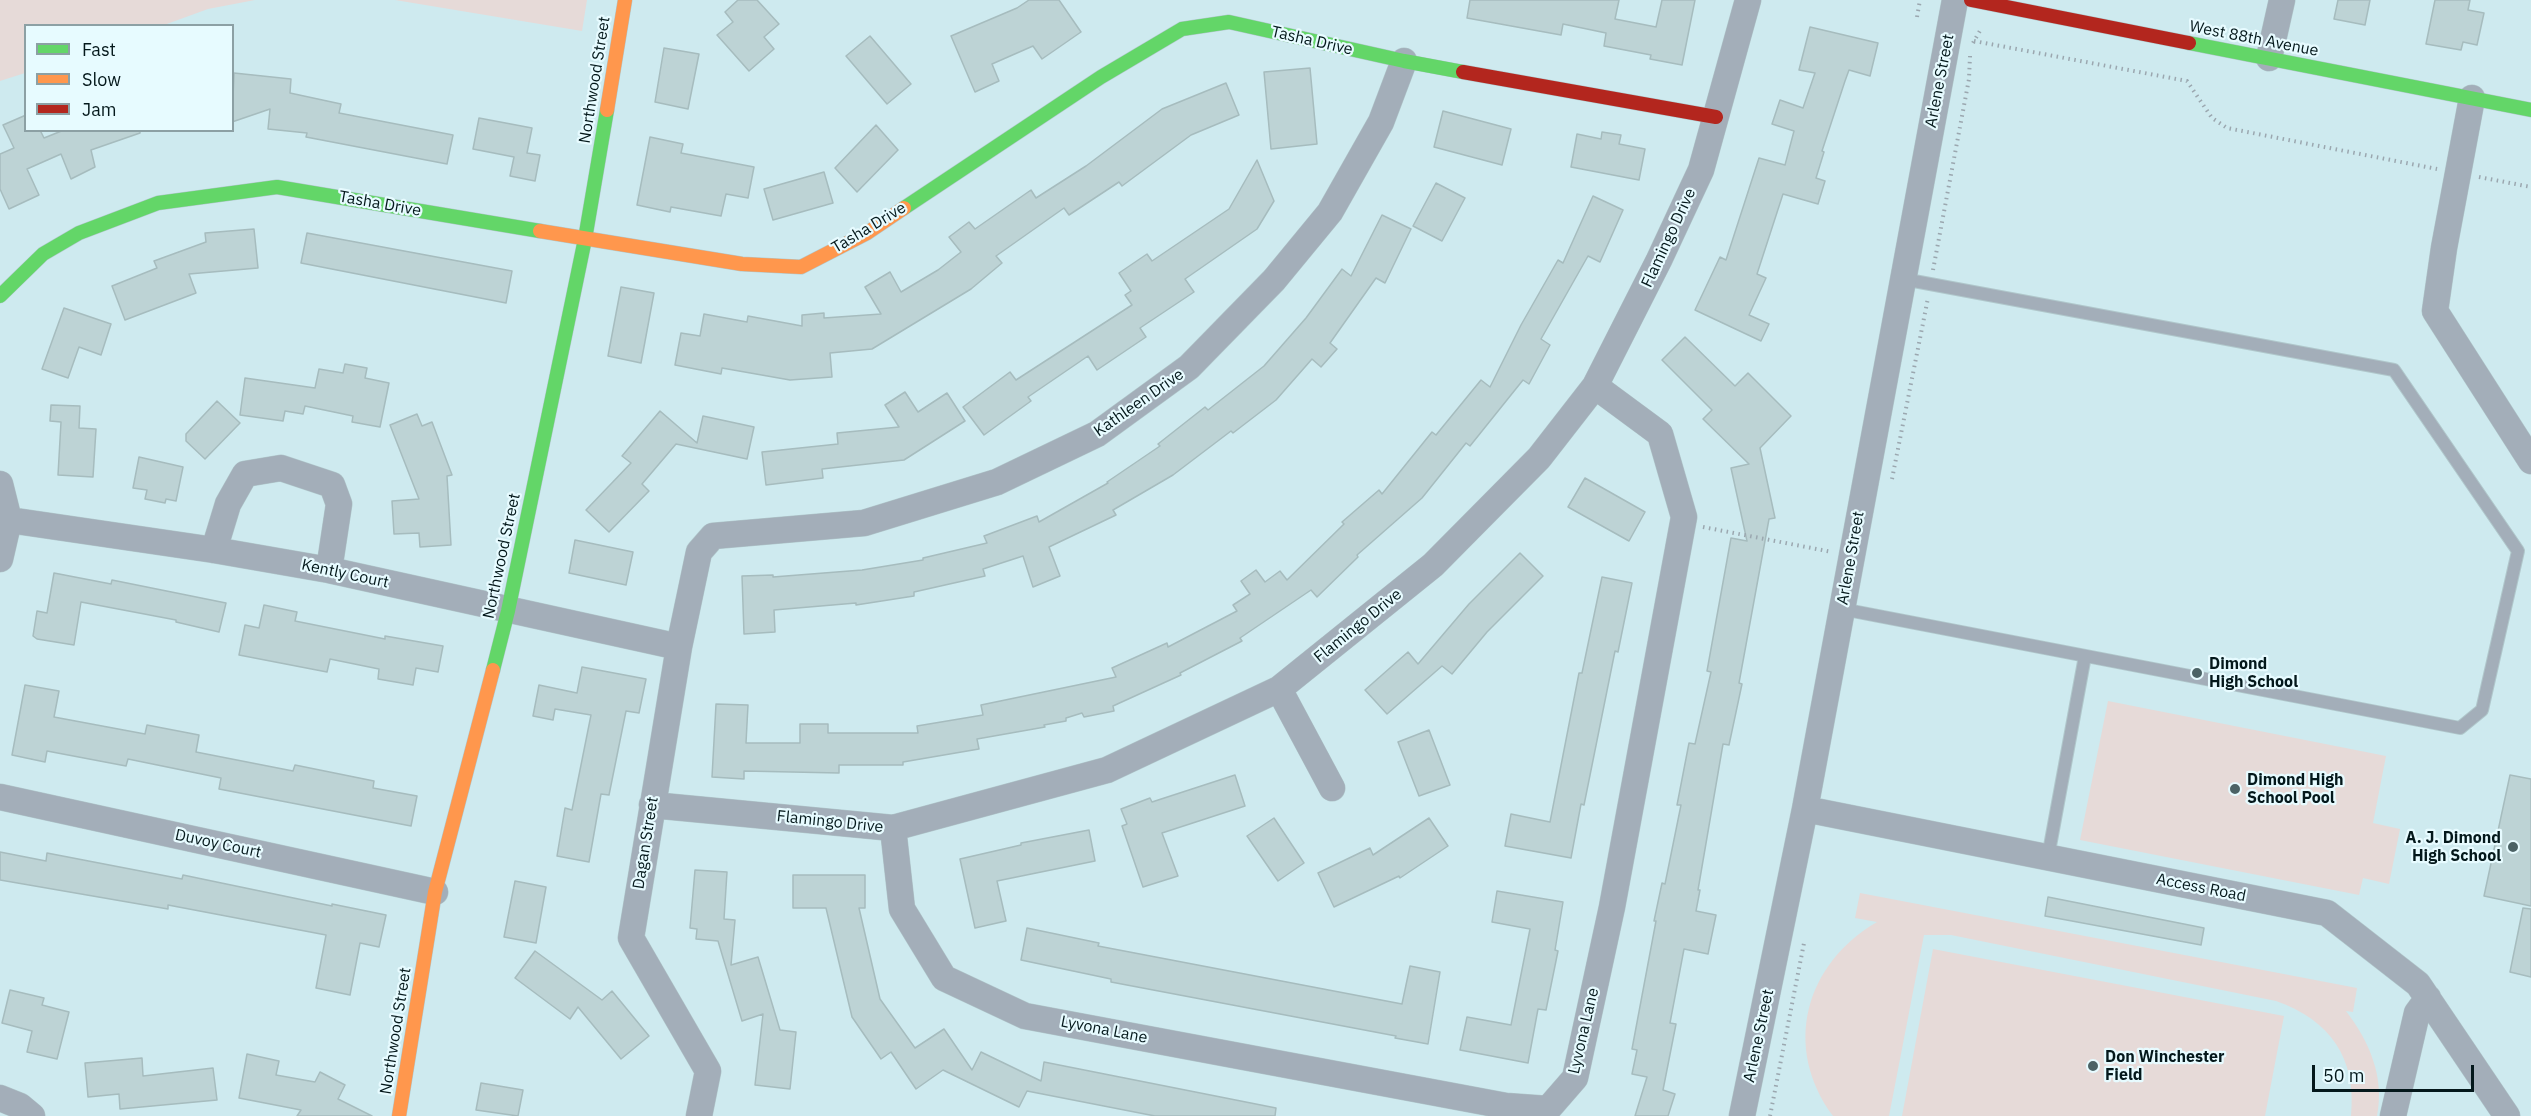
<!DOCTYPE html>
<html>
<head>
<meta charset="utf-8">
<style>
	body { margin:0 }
	#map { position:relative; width:2531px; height:1116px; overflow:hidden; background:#ceeaef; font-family:"IBM Plex Sans",sans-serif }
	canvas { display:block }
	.legend { position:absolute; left:24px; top:24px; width:210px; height:108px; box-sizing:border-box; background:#e7fbff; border:2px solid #8ca0a4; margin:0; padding:8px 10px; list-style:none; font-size:18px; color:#04181b }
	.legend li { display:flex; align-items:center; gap:12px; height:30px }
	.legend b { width:30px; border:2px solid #8ca0a4 }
	.scale { position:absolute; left:2312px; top:1065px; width:162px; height:27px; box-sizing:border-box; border:3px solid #04181b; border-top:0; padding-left:8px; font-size:18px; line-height:21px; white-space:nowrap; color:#04181b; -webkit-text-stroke:4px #e7fbff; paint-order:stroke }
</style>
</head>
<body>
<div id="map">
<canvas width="2531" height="1116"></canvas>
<ul class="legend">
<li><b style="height:8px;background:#63d668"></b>Fast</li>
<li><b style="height:8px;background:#ff974d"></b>Slow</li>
<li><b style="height:8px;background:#b3261e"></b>Jam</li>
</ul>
<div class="scale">50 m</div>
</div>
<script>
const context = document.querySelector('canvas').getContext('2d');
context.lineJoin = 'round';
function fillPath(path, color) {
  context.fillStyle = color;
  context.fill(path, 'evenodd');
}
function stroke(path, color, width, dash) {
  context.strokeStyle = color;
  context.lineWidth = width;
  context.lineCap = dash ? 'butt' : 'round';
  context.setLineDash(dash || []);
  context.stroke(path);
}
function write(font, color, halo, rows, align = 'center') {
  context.font = font + ' "IBM Plex Sans",sans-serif';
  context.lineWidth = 4.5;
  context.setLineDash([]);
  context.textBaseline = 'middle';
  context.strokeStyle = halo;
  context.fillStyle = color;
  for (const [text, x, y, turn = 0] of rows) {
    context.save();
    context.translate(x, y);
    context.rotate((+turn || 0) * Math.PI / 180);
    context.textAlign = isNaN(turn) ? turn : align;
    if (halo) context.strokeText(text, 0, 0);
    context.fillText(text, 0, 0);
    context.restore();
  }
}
fillPath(new Path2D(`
	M0 0H255L208 9 164 25 26 26 25 73 0 81Z
	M395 0H587L582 31Z
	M2108 701 2386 756 2373 823 2400 829 2389 884 2363 878 2359 895 2080 840Z
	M1860 893 2357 988 2353 1012 2346 1011C2369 1041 2385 1077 2377 1116H2351C2357 1058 2330 1020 2276 1001L1951 935H1924L1889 1116H1833C1782 1047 1805 964 1877 922L1855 918Z
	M1933 949 2284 1016 2265 1116H1902Z`), '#e6dad8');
const building = new Path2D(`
	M738 0H757L779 24 764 37 774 49 749 71 717 35 733 22 725 12Z
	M1029 0H1059L1081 32 1042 59 1033 46 992 64 999 81 975 92 951 36 1017 8Z
	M1470 0H1619L1615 19 1656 27 1662 0H1695L1682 65 1650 59 1651 55 1604 46 1606 33 1563 24 1561 35 1467 18Z
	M2338 0H2370L2365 25 2334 19Z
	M2435 0H2470L2468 10 2484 13 2477 45 2463 42 2461 50 2426 44Z
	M1810 27 1878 43 1870 76 1849 70 1845 81 1822 151 1824 152 1816 178 1825 181 1818 204 1783 194 1757 274 1766 278 1749 315 1769 324 1761 341 1695 310 1720 257 1726 260 1759 158 1785 165 1794 131 1772 124 1780 100 1803 108 1815 73 1799 70Z
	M870 36 911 84 887 104 846 56Z
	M664 48 699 54 688 109 655 102Z
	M1310 68 1317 144 1271 149 1264 72Z
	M234 73 291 79 290 93 341 104 339 113 453 135 447 164 306 137 307 133 268 129 270 109 232 122Z
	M1226 83 1239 115 1191 135 1122 186 1119 182 1069 215 1064 208 996 256 1002 263 971 289 872 349 830 353 832 377 790 380 722 368 721 374 675 365 681 333 700 336 704 314 747 322 748 316 802 326V315L824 313V318L881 314 865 287 890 272 901 292 938 270 961 252 949 237 969 222 975 229 1031 190 1036 198 1086 166 1162 109Z
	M1443 111 1511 129 1502 165 1434 147Z
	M26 115V130H40L44 138 64 130H140V133L91 150 95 167 71 179 61 154 27 169 39 195 9 209 0 189V154L14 148 3 125Z
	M479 118 532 128 527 153 540 155 535 181 510 176 514 157 473 149Z
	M876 125 898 150 857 192 835 168Z
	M1602 132 1621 135 1619 144 1645 149 1639 180 1571 167 1577 134 1601 139Z
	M650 137 683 144 681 153 754 167 748 198 726 194 721 216 671 207 670 212 637 205Z
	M1257 160 1274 201 1257 229 1185 279 1194 292 1140 328 1146 337 1097 370 1088 356 1028 397 1031 401 984 435 963 407 1010 372 1016 380 1132 305 1125 295 1131 291 1119 273 1147 254 1152 261 1229 209Z
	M824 172 833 203 773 220 764 189Z
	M1436 183 1465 198 1442 241 1413 226Z
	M1593 196 1623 210 1600 262 1588 256 1541 339 1550 345 1529 384 1523 380 1470 446 1466 443 1422 498 1357 555 1358 557 1317 597 1311 590 1240 638 1242 641 1180 673 1181 675 1113 706 1114 711 1084 717 1082 713 1066 718V721L1044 725 1045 727 977 739 979 749 903 762V765H839V773L744 771V779L712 777 716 704 748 705 746 743H800V724H828V733H918L917 726 983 715 981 705 1116 677 1112 668 1167 643 1168 647 1237 611 1233 605 1250 594 1241 581 1256 570 1265 582 1280 571 1287 580 1344 524 1342 522 1379 490 1382 494 1432 432 1436 435 1481 380 1490 387 1521 325 1558 260 1563 263Z
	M1382 215 1411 229 1385 283 1376 278 1330 343 1337 349 1321 367 1312 359 1276 400 1233 433 1231 431 1173 475 1113 510 1116 515 1049 547 1060 576 1033 587 1023 556 983 569 985 576 914 592V596L856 605V603L774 610 775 632 744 634 742 576 773 575V577L862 570 923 560V558L987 543 984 536 1037 516 1039 522 1108 483 1107 482 1160 446 1158 444 1205 407 1208 410 1264 366 1306 318 1342 269 1351 276Z
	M254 229 258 268 189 274 196 293 125 320 112 286 157 268 154 261 206 242 205 233Z
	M307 233 512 271 506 303 301 263Z
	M621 287 654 293 641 363 608 356Z
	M64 308 111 324 101 355 79 347 68 378 42 369Z
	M1685 337 1735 386 1748 373 1791 416 1760 448 1775 518 1769 519 1739 683 1742 684 1729 745 1723 744 1698 890H1700L1696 911 1716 915 1708 954 1684 949 1670 1023 1676 1024 1663 1090 1675 1094 1668 1116H1635L1647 1077 1632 1074 1637 1050 1632 1049 1656 921H1654L1662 883 1665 884 1681 805H1677L1689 743 1695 744 1711 672 1707 671 1731 538 1747 541 1731 468 1749 464 1703 419 1712 410 1662 360Z
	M345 364 367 368 365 378 389 383 380 427 352 422 353 416 305 406 303 414 285 411 283 421 240 415 245 378 315 388 319 369 343 373Z
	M905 392 918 412 947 393 965 421 904 460 822 469 823 478 766 485 762 452 838 444 837 433 899 427 885 405Z
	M217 401 240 423 205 459 186 441V434Z
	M51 405 80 406 79 428 96 429 93 477 58 475 61 422 50 421Z
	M660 411 697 443 703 416 754 427 747 459 676 444 642 484 649 491 609 532 586 510 631 463 622 456Z
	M417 414 422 426 432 422 452 475 447 476 451 545 420 547 419 533 394 534 392 501 419 499 390 425Z
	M139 457 183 467 176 501 166 499 165 503 145 499 147 490 133 488Z
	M1585 478 1645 512 1629 541 1568 507Z
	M575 540 633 552 626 585 569 573Z
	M1520 553 1543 576 1487 632 1452 674 1442 666 1387 714 1365 690 1408 652 1418 664 1469 604Z
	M54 573 111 584 112 580 226 603 219 632 176 622V620L81 602 74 645 37 639 33 636 37 611 47 613Z
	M1602 577 1632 583 1618 652 1615 651 1584 805 1581 804 1571 858 1505 846 1511 814 1550 822 1579 673H1582Z
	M264 605 297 612 295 621 385 639V636L443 646 438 672 416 668 413 685 378 679 379 669 330 659 327 672 239 655 245 625 259 628Z
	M582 667 646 679 639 713 626 711 609 795 601 794 589 862 557 856 565 808 572 810 591 715 555 709 553 720 533 716 539 685 577 693Z
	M25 685 59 691 54 717 145 734 147 725 199 735 196 752 293 771 295 765 374 781 373 788 417 796 411 826 219 789 221 778 128 759 126 766 47 751 45 762 12 755Z
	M1429 730 1450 785 1419 796 1398 742Z
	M1235 775 1245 806 1162 833 1178 876 1143 887 1122 826 1127 824 1121 809 1150 798 1152 802Z
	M2510 775 2531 779V906L2484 896Z
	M1274 818 1304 863 1278 881 1247 836Z
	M1429 818 1448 846 1400 878 1399 876 1334 907 1318 873 1370 848 1373 855Z
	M1089 830 1095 861 997 881 1006 921 975 928 960 859 1021 845V843Z
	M0 852 46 861 47 853 182 879 183 875 332 906V904L386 915 379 947 360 943 350 995 316 988 326 935 168 905V909L0 880Z
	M695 870 727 872 724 919 735 920 731 965 758 957 780 1030 796 1032 790 1089 755 1085 763 1014 742 1021 718 941 696 939 697 929 690 928Z
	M793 875H865V908H859L880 999 915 1048 944 1029 972 1070 981 1052 1041 1081 1044 1062 1276 1108 1275 1116H1155L1027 1091 1019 1107 943 1070 916 1089 891 1052 881 1059 852 1017 826 908H793Z
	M515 881 546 887 536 943 504 937Z
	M1497 891 1563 902 1555 950 1558 951 1546 1010 1538 1009 1528 1063 1460 1050 1467 1017 1511 1025 1530 929 1492 922Z
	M2048 897 2204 928 2201 945 2045 916Z
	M2523 908 2531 909V977L2510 972Z
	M1027 928 1099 943 1098 946 1402 1004 1410 966 1440 972 1428 1044 1395 1038 1396 1036 1111 982V979L1021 960Z
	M535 951 602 1000 612 991 649 1036 621 1059 578 1007 570 1019 515 978Z
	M10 990 44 998 42 1005 69 1012 57 1059 27 1052 32 1031 2 1023Z
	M247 1054 279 1061 276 1075 315 1082 320 1072 345 1085 338 1099 372 1116H297L301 1110 239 1098Z
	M142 1058 143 1076 213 1068 217 1100 120 1109 119 1094 88 1097 85 1063Z
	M481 1083 523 1090 518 1116 476 1110Z`);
fillPath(building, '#bdd3d5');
stroke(building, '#a6bcbe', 1.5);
const lane = new Path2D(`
	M1842 609 2460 728 2482 710 2518 551 2394 370 1903 279
	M2048 857 2085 656`);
const street = new Path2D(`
	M2269 58 2282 0
	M2472 98 2444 248 2435 311 2531 461
	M0 484 9 520 0 559
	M9 520 214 550 329 570 679 647
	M214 550 228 504 245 474 281 468 332 485 339 504 329 570
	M1279 689 1332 788
	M0 797 435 892
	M652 805 893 828 1107 770 1279 689 1433 565 1539 458 1595 386 1659 260 1701 170 1748 0
	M1805 809 2327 913 2418 984 2507 1116
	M893 828 902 909 944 978 1025 1016 1506 1106 1548 1109 1575 1078 1612 907 1684 517 1660 434 1595 386
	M0 1098 20 1106 32 1116
	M699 1116 708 1071 631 938 679 647 699 552 713 536 864 523 997 482 1097 434 1189 367 1274 280 1330 212 1381 122 1404 61
	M1742 1116 1805 809 1955 0
	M2393 1116 2417 1013 2428 998`);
const fast = new Path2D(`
	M2189 43 2531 110
	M904 208 1101 77 1182 29 1229 22 1404 61 1463 72
	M0 296 43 254 79 233 158 203 277 187 540 231
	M493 670 508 611 585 239 607 110`);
const slow = new Path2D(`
	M607 110 625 0
	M540 231 742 264 801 267 867 233 904 208
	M399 1116 435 892 493 670`);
const jam = new Path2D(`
	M1971 0 2189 43
	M1463 72 1716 117`);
stroke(lane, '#b0c7cb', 14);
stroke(street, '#b0c7cb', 27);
stroke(fast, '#b0c7cb', 15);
stroke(slow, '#b0c7cb', 15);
stroke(jam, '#b0c7cb', 15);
stroke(new Path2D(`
	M1917 17 1920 0
	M1974 41 2187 81 2212 118 2227 128 2437 169
	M1973 43 1981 29
	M2479 177 2531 187
	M1933 270 1969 79 1970 56
	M1892 479 1928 298
	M1703 527 1832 552
	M1770 1116 1804 943`), '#9ba7af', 4, [1.5, 4.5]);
stroke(lane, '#a3aeb9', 12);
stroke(street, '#a3aeb9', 26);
stroke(fast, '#63d668', 14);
stroke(slow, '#ff974d', 14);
stroke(jam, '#b3261e', 14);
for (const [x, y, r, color] of [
	[2197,673,6,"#4b6265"],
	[2235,789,6,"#4b6265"],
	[2513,847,6,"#4b6265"],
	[2093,1066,6,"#4b6265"]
]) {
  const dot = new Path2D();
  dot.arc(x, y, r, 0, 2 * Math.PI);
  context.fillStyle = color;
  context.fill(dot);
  stroke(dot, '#e7fbff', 2);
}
write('16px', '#04181b', '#e7fbff', [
	["West 88th Avenue",2254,39,11],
	["Tasha Drive",1312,41,13],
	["Northwood Street",595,80,-81],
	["Arlene Street",1940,81,-79],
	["Tasha Drive",380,204,10],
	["Tasha Drive",869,228,-31],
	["Flamingo Drive",1669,238,-65],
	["Kathleen Drive",1139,403,-35],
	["Northwood Street",502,556,-78],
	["Arlene Street",1851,558,-80],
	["Kently Court",345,574,12],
	["Flamingo Drive",1358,626,-39],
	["Flamingo Drive",830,822,6],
	["Dagan Street",646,843,-81],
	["Duvoy Court",218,844,12],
	["Access Road",2201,888,11],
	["Lyvona Lane",1104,1030,11],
	["Northwood Street",396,1031,-81],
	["Lyvona Lane",1584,1031,-77],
	["Arlene Street",1759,1036,-78]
]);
write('bold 16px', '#04181b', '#e7fbff', [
	["Dimond",2209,664],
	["High School",2209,682],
	["Dimond High",2247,780],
	["School Pool",2247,798],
	["A. J. Dimond",2501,838,"right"],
	["High School",2501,856,"right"],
	["Don Winchester",2105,1057],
	["Field",2105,1075]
], 'left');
</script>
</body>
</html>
